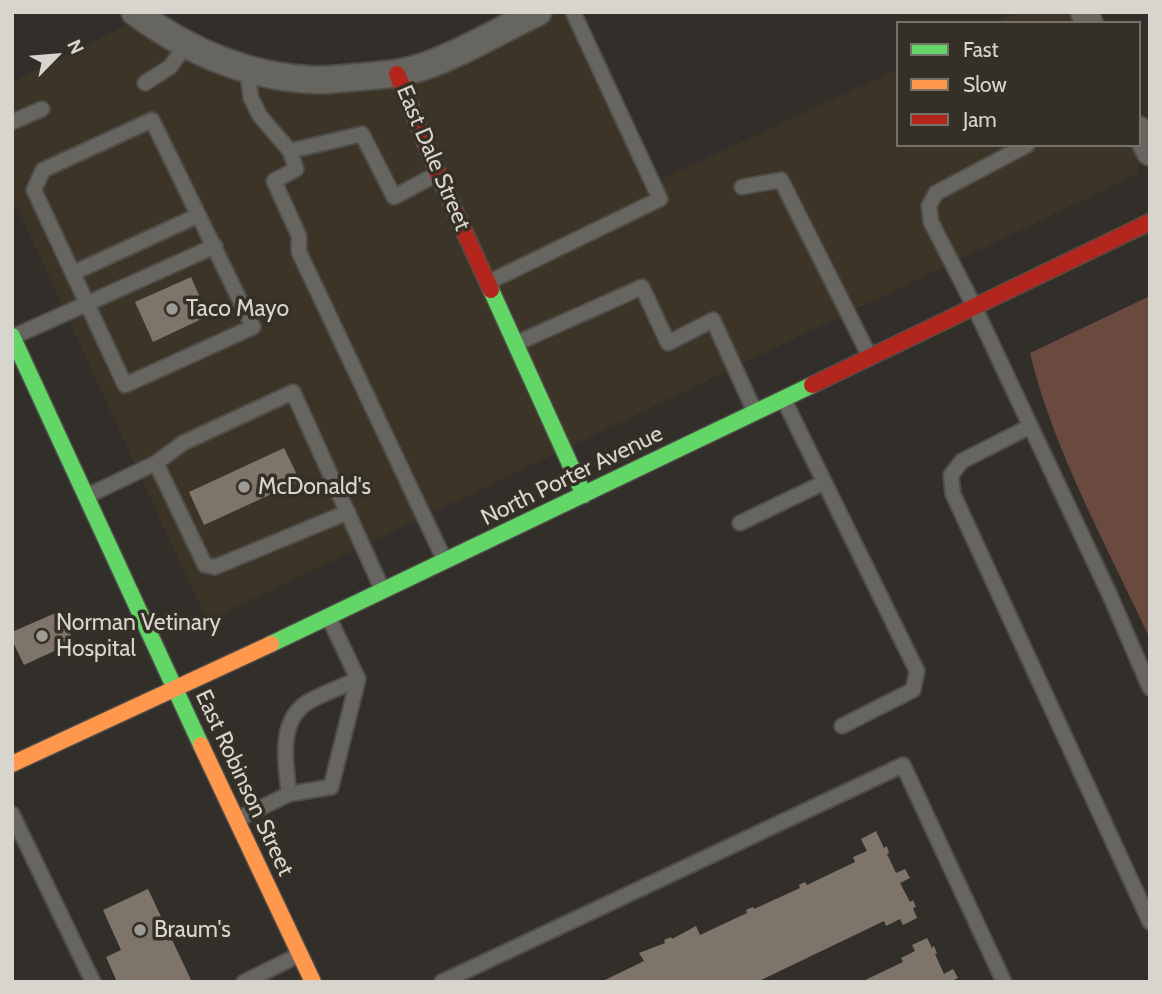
<!DOCTYPE html>
<html>
<head>
<meta charset="utf-8">
<style>
	body { margin:0 }
	#map { position:relative; width:1162px; height:994px; overflow:hidden; background:#322f2a; font-family:Cabin,sans-serif }
	canvas { display:block }
	.frame { position:absolute; inset:0; border:14px solid #d8d4ce; pointer-events:none }
	.legend { position:absolute; left:896px; top:21px; width:245px; height:126px; box-sizing:border-box; background:#353026; border:2px solid #767269; margin:0; padding:9px 12px; list-style:none; font-size:21px; color:#d8d4ce }
	.legend li { display:flex; align-items:center; gap:14px; height:35px }
	.legend b { width:35px; border:2px solid #767269 }
	.north { position:absolute; left:21px; top:21px; width:70px; height:70px; -webkit-text-stroke:5px #353026; paint-order:stroke; rotate:65deg; font-size:19px; font-weight:700; line-height:28px; text-align:center; color:#d8d4ce }
	.north::after { content:''; display:block; margin:auto; width:24px; height:32px; background:#d8d4ce; clip-path:polygon(50% 0,100% 100%,50% 72%,0 100%) }
</style>
</head>
<body>
<div id="map">
<canvas width="1162" height="994"></canvas>
<div class="frame"></div>
<ul class="legend">
<li><b style="height:9px;background:#63d668"></b>Fast</li>
<li><b style="height:9px;background:#ff974d"></b>Slow</li>
<li><b style="height:9px;background:#b3261e"></b>Jam</li>
</ul>
<div class="north">N</div>
</div>
<script>
const context = document.querySelector('canvas').getContext('2d');
context.lineJoin = 'round';
function fillPath(path, color) {
  context.fillStyle = color;
  context.fill(path, 'evenodd');
}
function stroke(path, color, width, dash) {
  context.strokeStyle = color;
  context.lineWidth = width;
  context.lineCap = dash ? 'butt' : 'round';
  context.setLineDash(dash || []);
  context.stroke(path);
}
function write(font, color, halo, rows, align = 'center') {
  context.font = font + ' Cabin,sans-serif';
  context.lineWidth = 7;
  context.setLineDash([]);
  context.textBaseline = 'middle';
  context.strokeStyle = halo;
  context.fillStyle = color;
  for (const [text, x, y, turn = 0] of rows) {
    context.save();
    context.translate(x, y);
    context.rotate((+turn || 0) * Math.PI / 180);
    context.textAlign = isNaN(turn) ? turn : align;
    if (halo) context.strokeText(text, 0, 0);
    context.fillText(text, 0, 0);
    context.restore();
  }
}
fillPath(new Path2D(`
	M549 12H567L649 185 898 69V145H1131L1139 164V173L207 621 12 196V82L137 20 167 41 372 86Z
	M1017 12H1076L1080 23H995Z`), '#3c3426');
fillPath(new Path2D(`
	M1150 296V639C1108 548 1053 450 1030 353Z`), '#6a4a3f');
fillPath(new Path2D(`
	M191 277 208 316 153 342 135 302Z
	M284 448 300 481 204 525 189 492Z
	M60 611 74 642 24 665 12 640V632Z
	M876 831 884 848 887 846 889 853 887 854 896 873 905 869 910 878 900 883 910 902 913 900 916 907 913 908 917 918 903 925 900 919 886 926 884 921 757 982H601L644 961 639 953 665 943 664 940 671 937 672 939 696 926 700 935 747 913 746 910 753 907 754 909 800 888 799 885 805 882 807 885 855 862 853 857 867 851 861 839Z
	M148 889 192 982H117L106 957 121 950 103 910Z
	M927 938 932 948 934 946 937 953 935 954 944 974 953 969 958 978 950 982H861L903 962 901 958 915 951 912 945Z`), '#7e746a');
const lane = new Path2D(`
	M247 69 251 98 260 116 290 151 362 134 394 197 437 174
	M145 83 170 67 186 45
	M152 120 253 327 125 385 34 190 43 170Z
	M12 122 42 109
	M1027 145 936 193 929 206 931 222 974 306 1108 591 1150 688
	M290 151 296 169 274 181 299 236V252L444 559
	M742 187 781 180 869 355
	M73 273 197 216
	M489 282 660 199 573 12
	M15 336 215 246
	M517 343 642 287 668 343 713 320 754 410
	M784 400 917 671 913 690 842 726
	M1029 427 962 461 951 475 953 494 1150 922
	M87 496 156 463
	M348 512 215 567 205 565 156 463 183 443 293 392 383 591
	M740 523 823 483
	M289 794 331 787 358 679
	M12 814 93 982
	M238 819 289 794C286 765 277 721 308 702 323 693 342 687 358 679L330 620
	M244 982 299 955
	M442 982 903 765 1004 982`);
const street = new Path2D(`
	M135 12C189 52 250 78 317 80 331 80 345 78 359 77 381 75 402 74 422 67 459 55 502 29 538 12
	M1084 12 1089 23
	M1139 130 1150 152`);
const fast = new Path2D(`
	M491 290 584 495
	M12 336 201 745
	M271 644 812 385`);
const slow = new Path2D(`
	M201 745 313 982
	M12 764 271 644`);
const jam = new Path2D(`
	M397 74 438 174 491 290
	M812 385 1150 222`);
stroke(lane, '#4f4d48', 18);
stroke(street, '#4f4d48', 30);
stroke(fast, '#4f4d48', 19);
stroke(slow, '#4f4d48', 19);
stroke(jam, '#4f4d48', 19);
stroke(lane, '#676560', 14);
stroke(street, '#676560', 26);
stroke(fast, '#63d668', 16);
stroke(slow, '#ff974d', 16);
stroke(jam, '#b3261e', 16);
for (const [x, y, r, color] of [
	[172,309,7,"#9e9a95"],
	[244,487,7,"#9e9a95"],
	[42,636,7,"#9e9a95"],
	[140,930,7,"#9e9a95"]
]) {
  const dot = new Path2D();
  dot.arc(x, y, r, 0, 2 * Math.PI);
  context.fillStyle = color;
  context.fill(dot);
  stroke(dot, '#353026', 2.5);
}
write('23px', '#d8d4ce', '#353026', [
	["East Dale Street",433,158,67],
	["North Porter Avenue",572,476,-26],
	["East Robinson Street",244,783,65]
]);
write('23px', '#d8d4ce', '#353026', [
	["Taco Mayo",186,309],
	["McDonald's",258,487],
	["Norman Vetinary",56,623],
	["Hospital",56,649],
	["Braum's",154,930]
], 'left');
</script>
</body>
</html>
